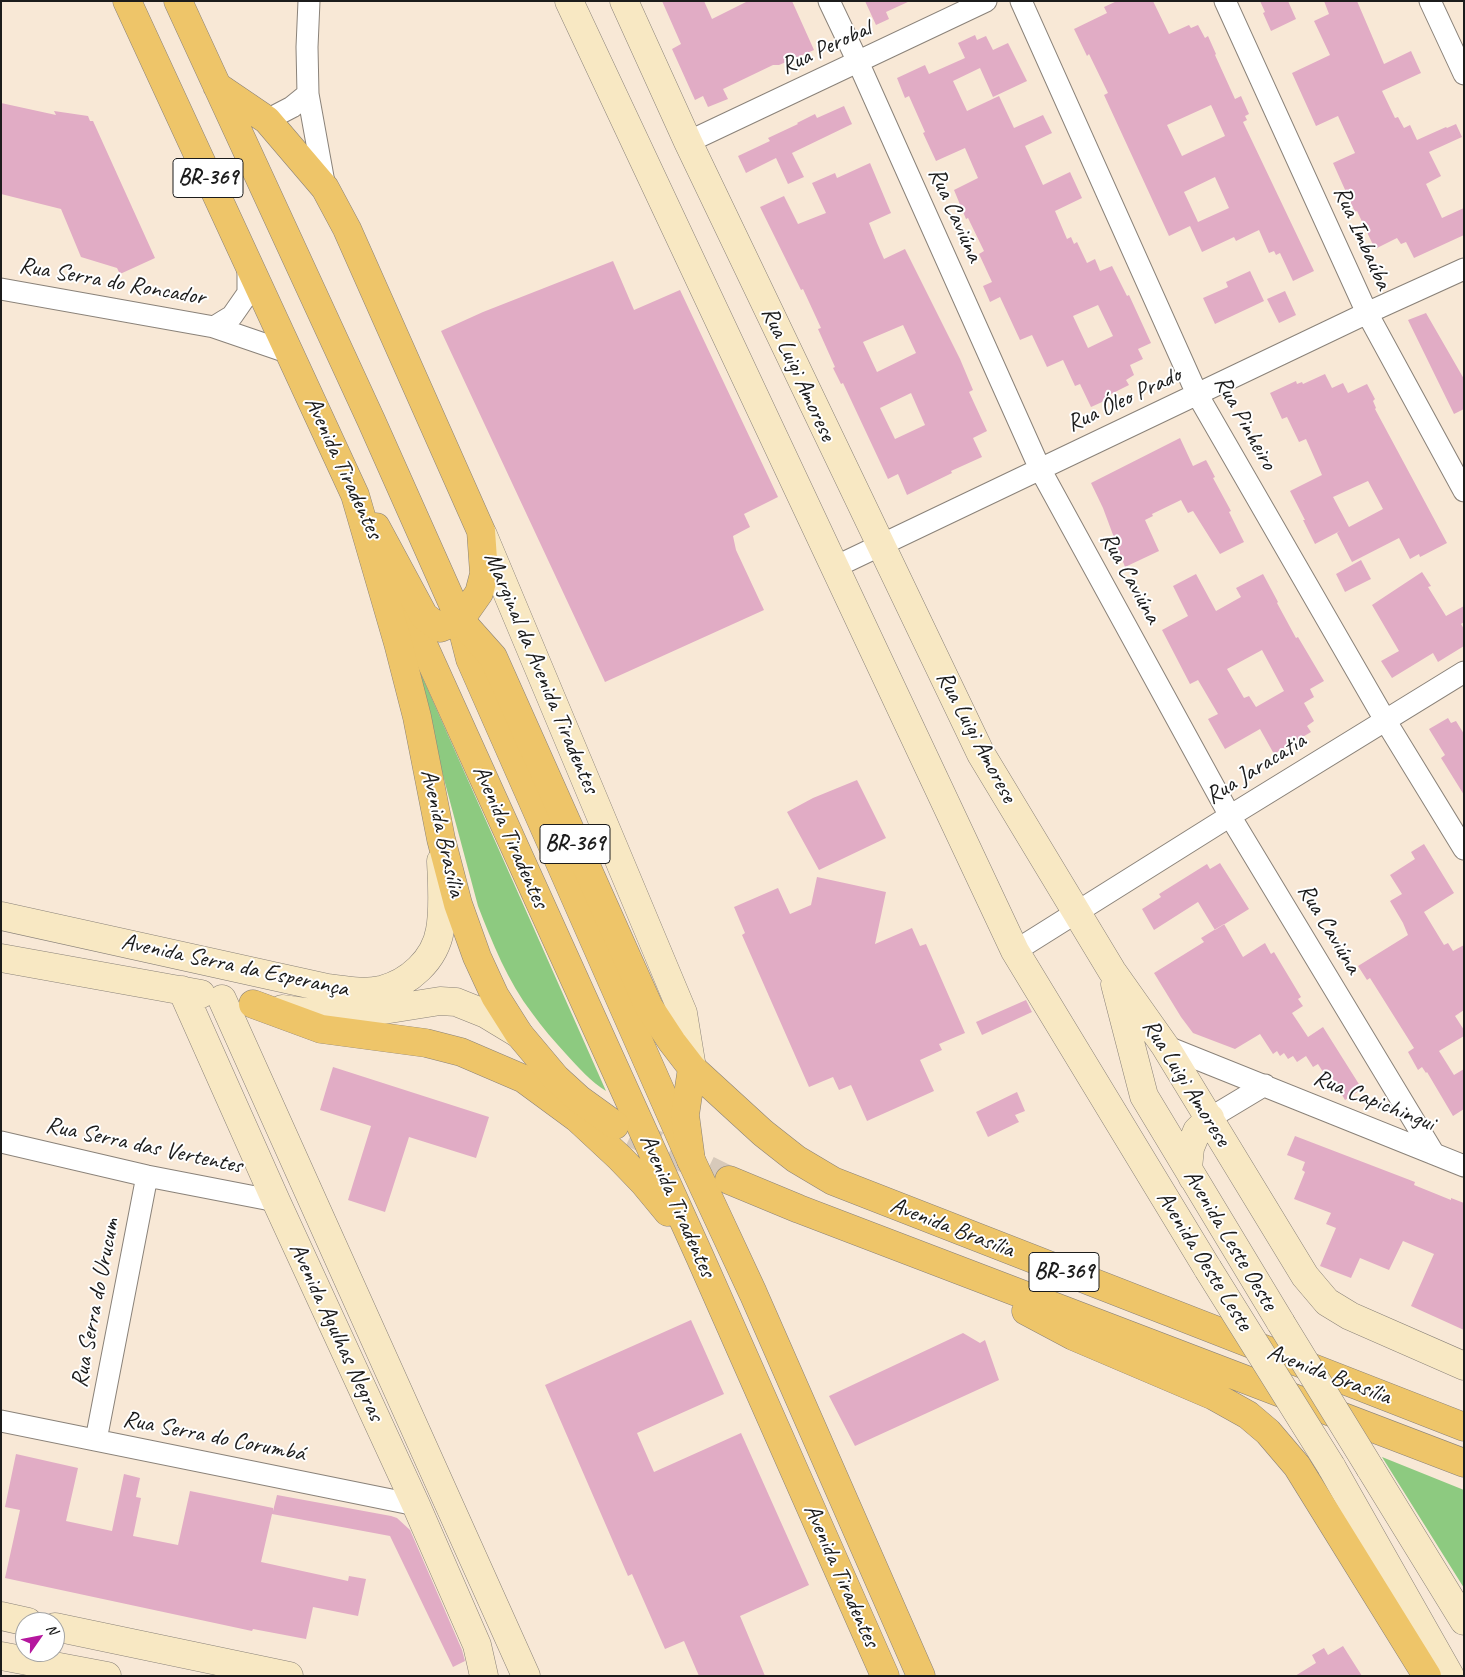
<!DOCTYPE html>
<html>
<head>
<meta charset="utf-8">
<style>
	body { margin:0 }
	#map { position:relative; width:1465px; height:1677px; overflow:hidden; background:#f8e8d6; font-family:Caveat,sans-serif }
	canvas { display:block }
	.frame { position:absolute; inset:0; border:2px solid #1c1c1c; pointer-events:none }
	.north { position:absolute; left:15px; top:1612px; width:50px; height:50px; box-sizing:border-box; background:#fff; border:1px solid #a4a4a4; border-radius:50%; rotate:57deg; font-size:14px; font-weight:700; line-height:20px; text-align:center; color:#1c1c1c }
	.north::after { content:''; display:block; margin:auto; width:18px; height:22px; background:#b5179e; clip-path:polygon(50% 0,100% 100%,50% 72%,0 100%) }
</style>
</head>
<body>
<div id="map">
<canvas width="1465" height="1677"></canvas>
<div class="frame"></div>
<div class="north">N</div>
</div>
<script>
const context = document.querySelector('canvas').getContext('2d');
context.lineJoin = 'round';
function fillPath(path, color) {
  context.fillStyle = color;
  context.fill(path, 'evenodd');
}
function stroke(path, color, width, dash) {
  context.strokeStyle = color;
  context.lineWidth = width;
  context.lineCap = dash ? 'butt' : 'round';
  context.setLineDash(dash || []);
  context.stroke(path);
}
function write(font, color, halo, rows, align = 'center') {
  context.font = font + ' Caveat,sans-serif';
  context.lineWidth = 4;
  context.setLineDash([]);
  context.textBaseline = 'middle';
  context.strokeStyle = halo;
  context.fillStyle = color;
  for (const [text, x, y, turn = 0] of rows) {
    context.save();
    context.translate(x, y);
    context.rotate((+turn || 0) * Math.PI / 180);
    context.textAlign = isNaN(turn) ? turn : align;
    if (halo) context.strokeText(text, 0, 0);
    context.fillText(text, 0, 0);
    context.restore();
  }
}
fillPath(new Path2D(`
	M408 645 606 1091C591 1082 578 1067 566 1054 554 1041 542 1027 532 1013 508 982 492 942 478 906Z
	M1382 1457 1464 1490V1588Z`), '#8dca80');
fillPath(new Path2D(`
	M662 1H704L712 19 748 1H792L814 50 779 65H773L723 89 728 99 708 107 703 96 695 100 672 49 681 44Z
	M865 1H910L886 12 889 19 876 25Z
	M1117 1H1153L1169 34 1189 25 1191 28 1198 25 1205 38 1208 36 1216 54 1215 55 1235 99 1241 96 1249 114 1245 116 1247 120 1243 122 1314 271 1293 281 1280 253 1276 255 1274 251 1269 253 1259 230 1236 241 1234 237 1202 252 1190 226 1169 236 1104 95 1108 93 1089 54 1087 56 1074 29 1107 13 1104 7ZM1211 105 1225 136 1182 156 1167 125ZM1215 177 1229 208 1198 222 1184 192Z
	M1260 1H1288L1296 19 1271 31 1263 13 1265 12Z
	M1324 1H1357L1384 64 1411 51 1421 73 1382 91 1395 118 1398 117 1404 128 1410 125 1417 140 1446 127 1447 128 1456 124 1462 137 1429 152 1441 176 1426 184 1442 218 1464 208V235L1414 258 1406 242 1401 244 1397 238 1375 249 1357 211 1355 212 1333 163 1355 153 1338 116 1316 126 1292 73 1330 55 1314 21 1329 14Z
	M975 35 977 40 986 36 993 50 1008 43 1027 81 993 97 980 68 953 81 967 111 999 96 1014 128 1043 115 1052 133 1025 146 1043 185 1070 172 1082 198 1055 211 1067 239 1071 237 1074 244 1077 242 1087 263 1095 259 1100 271 1112 266 1127 296 1129 295 1151 343 1138 349 1143 359 1130 365 1134 375 1126 380 1129 385 1109 395 1111 398 1091 407 1080 384 1075 386 1063 360 1047 367 1032 335 1020 340 1000 297 990 302 983 286 992 282 979 254 984 251 968 218 966 219 954 190 978 178 965 148 936 161 923 133 925 132 909 96 905 98 897 78 925 65 929 74 965 58 958 43ZM1098 305 1113 336 1088 348 1073 316Z
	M1 103 56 115 54 111 88 116 90 121H93L155 258 120 274 117 268 81 257 61 209 1 194Z
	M844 106 852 124 792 153 804 177 788 184 776 158 746 173 738 156 770 141 768 138 798 124 797 123 815 114 817 118Z
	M870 163 891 213 869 223 877 243 884 259 905 249 960 359 973 390 969 392 987 431 973 438 982 457 951 471 952 473 907 495 898 474 888 479 843 383 841 384 833 368 835 367 818 329 821 328 803 289 801 290 760 207 784 196 798 224 826 213 812 183 835 173 837 178ZM903 325 916 353 877 372 863 342ZM911 393 925 425 895 439 880 408Z
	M613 261 634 310 680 290 778 497 744 514 750 527 733 536 736 550 764 610 605 682 441 331 483 312Z
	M1250 271 1264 301 1215 324 1203 298 1228 287 1226 282Z
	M1285 291 1296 315 1279 323 1267 299Z
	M1426 313 1464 379V409L1454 414 1408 320Z
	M1325 374 1332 388 1343 383 1348 393 1367 384 1375 399 1373 401 1376 408 1375 409 1447 543 1420 557 1419 554 1410 559 1399 538 1352 562 1337 533 1340 531 1315 544 1303 520H1305L1290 491 1322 475 1306 439 1299 442 1287 417 1282 419 1270 393 1296 381 1297 384 1302 382 1303 384ZM1368 481 1383 509 1349 527 1333 497Z
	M1180 438 1193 466 1206 460 1215 477 1213 478 1231 511 1229 512 1244 542 1220 554 1193 511 1188 513 1181 500 1152 514 1153 516 1145 520 1159 551 1125 567 1103 508 1091 483Z
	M1361 560 1371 579 1345 592 1336 574Z
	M1422 572 1431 586 1428 587 1446 616 1464 606V622L1461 624 1464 629V646L1438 662 1433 653 1392 678 1381 661 1399 651 1372 605Z
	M1196 574 1216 611 1241 597 1236 588 1263 574 1278 602 1277 603 1296 638 1298 637 1324 681 1310 689 1314 697 1304 703 1314 721 1307 726 1311 732 1274 754 1260 729 1225 749 1208 719 1218 714 1198 680 1190 684 1162 630 1188 616 1173 586ZM1262 650 1284 691 1256 707 1249 696 1244 698 1227 669Z
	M1448 718 1451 723 1456 721 1464 734V795L1441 758 1445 755 1429 729Z
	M857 780 886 838 819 870 787 812 813 798Z
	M1424 844 1454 893 1424 912 1444 945 1448 943 1453 951 1464 945V1010L1455 1016 1464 1030V1036L1439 1051 1454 1075 1464 1069V1109L1453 1116 1427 1072 1426 1073 1422 1067 1418 1070 1408 1052 1414 1048 1370 978 1367 980 1358 966 1408 935 1403 923 1390 901 1402 894 1390 875 1415 859 1411 852Z
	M1220 863 1249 909 1215 930 1198 902 1154 930 1142 909 1161 897 1159 894 1207 864 1210 869Z
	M817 877 886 892 875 944 912 928 920 946 926 944 965 1033 939 1044 942 1050 920 1060 934 1091 867 1121 851 1085 839 1090 833 1077 809 1087 742 935 745 933 734 907 778 888 790 914 811 905Z
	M1224 924 1243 957 1265 943 1271 954 1274 952 1301 997 1298 999 1303 1006 1292 1013 1308 1037 1323 1027 1362 1089 1345 1100 1332 1078 1328 1080 1318 1064 1313 1067 1306 1056 1297 1062 1293 1056 1288 1059 1284 1053 1280 1056 1277 1051 1273 1054 1260 1034 1235 1049 1193 1033 1181 1017 1154 973 1204 942 1201 938Z
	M1026 1000 1032 1012 982 1035 976 1022Z
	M333 1067 489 1117 476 1158 409 1137 385 1212 348 1200 371 1126 320 1110Z
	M1017 1092 1025 1111 1015 1115 1019 1122 988 1137 976 1112Z
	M1295 1136 1415 1182 1414 1185 1451 1200V1198L1464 1203V1330L1411 1306 1434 1254 1403 1241 1389 1270 1360 1258 1351 1278 1320 1266 1336 1228 1326 1224 1331 1213 1294 1199 1305 1172 1302 1170 1305 1162 1287 1155Z
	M691 1320 724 1394 637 1433 654 1472 741 1433 809 1585 740 1616 765 1676H699L684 1641 665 1649 632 1574 628 1576 545 1385Z
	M963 1333 980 1343 985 1340 999 1380 855 1446 829 1396Z
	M16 1454 78 1468 66 1521 112 1531 124 1474 140 1478 136 1497 141 1498 133 1536 178 1545 190 1491 273 1508V1511L277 1495 391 1516 397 1518 410 1530 462 1650 465 1661 453 1667 390 1536 272 1514 261 1562 348 1581 349 1576 366 1579 358 1616 313 1607 306 1639 253 1629 252 1631 5 1578 20 1510 5 1507Z
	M1343 1646 1362 1676H1295L1316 1663 1312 1655 1324 1648 1328 1655Z`), '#e1acc5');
stroke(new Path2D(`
	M632 1133 729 1180`), '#d7c9ba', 28, [28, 14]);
const street = new Path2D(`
	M309 1 307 47 308 94 325 188
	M829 1 858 62 1040 469 1230 816 1434 1154
	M1021 1 1197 394 1385 720 1464 849
	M1225 1 1367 313 1464 491
	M1430 1 1464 74
	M267 120 292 107 308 94
	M688 142 986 1
	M1 289 214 327 290 353
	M214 327 232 316 248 293V268
	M835 567 1367 313 1464 269
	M1015 951 1230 816 1464 672
	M1165 1046 1464 1166
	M1210 1118 1265 1085
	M1 1142 147 1176 276 1201
	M1 1421 416 1505
	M96 1440 147 1176`);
const secondary = new Path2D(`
	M569 1 1015 951 1208 1269
	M624 1 688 142 981 754 1112 971 1165 1046 1305 1276 1327 1302 1350 1316 1464 1366
	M483 535 683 1013 692 1068
	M1 916 327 988C344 990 363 994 381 990 409 983 435 960 440 930 444 908 442 884 441 861
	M1 958 201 994
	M1115 984 1144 1096 1281 1323
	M182 990 276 1201 416 1505 477 1645 484 1676
	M222 999 526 1676
	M282 1009 327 1015 371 1012 440 1001 456 1002 486 1014 519 1034
	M1193 1178 1188 1168 1190 1148 1197 1131 1210 1118
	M1331 1466 1450 1676
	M1370 1468 1464 1621
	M1 1616 28 1622
	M55 1627 289 1676
	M1 1656 107 1676`);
const primary = new Path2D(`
	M399 591 700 1257 885 1676
	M460 620 470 659 691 1160 753 1293 921 1676
	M253 1004 321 1029 426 1043 461 1052 524 1079 577 1118 620 1158 644 1183 668 1212`);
const highway = new Path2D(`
	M127 1 355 495 398 643 417 717 441 839 458 904 477 957 495 996 519 1034 556 1078 579 1099 615 1125
	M178 1 371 420 460 620 493 657 649 1007 672 1042 692 1068 763 1133 796 1159 833 1181 1464 1427
	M217 86 267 120 325 188 347 229 481 531 484 574 479 593 460 620 440 628 424 616 376 527
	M691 1160 685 1115 692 1068
	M729 1180 799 1209 1464 1463
	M1026 1311 1073 1336 1214 1396 1248 1415 1268 1432 1297 1466 1427 1676`);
stroke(street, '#8a8279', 23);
stroke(secondary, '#8a8279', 29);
stroke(primary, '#8a8279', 29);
stroke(highway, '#8a8279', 29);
stroke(street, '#fff', 21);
stroke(secondary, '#f8e8c3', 28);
stroke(primary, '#eec569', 28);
stroke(highway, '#eec569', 28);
const secondaryBridge = new Path2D(`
	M1208 1269 1331 1466
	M1281 1323 1370 1468`);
stroke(secondaryBridge, '#8a8279', 29, []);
stroke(secondaryBridge, '#f8e8c3', 28);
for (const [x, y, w] of [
	[208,178,70],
	[575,844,70],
	[1064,1272,70]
]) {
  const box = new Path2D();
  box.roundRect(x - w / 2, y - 19.5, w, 39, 4);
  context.fillStyle = '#fff';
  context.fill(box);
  stroke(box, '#1c1c1c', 1);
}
write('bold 22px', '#1c1c1c', null, [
	["BR-369",208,178],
	["BR-369",575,844],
	["BR-369",1064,1272]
]);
write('24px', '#1c1c1c', '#fff', [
	["Rua Perobal",826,48,-25],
	["Rua Caviúna",955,215,66],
	["Rua Imbaúba",1362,238,66],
	["Rua Serra do Roncador",112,282,10],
	["Rua Luigi Amorese",798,374,65],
	["Rua Óleo Prado",1124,400,-25],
	["Rua Pinheiro",1245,423,61],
	["Avenida Tiradentes",343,468,65],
	["Rua Caviúna",1130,578,61],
	["Marginal da Avenida Tiradentes",541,673,67],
	["Rua Luigi Amorese",976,737,62],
	["Rua Jaracatia",1256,769,-32],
	["Avenida Brasília",442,833,77],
	["Avenida Tiradentes",510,837,66],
	["Rua Caviúna",1329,929,59],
	["Avenida Serra da Esperança",235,966,12],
	["Rua Luigi Amorese",1186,1083,58],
	["Rua Capichingui",1374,1101,22],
	["Rua Serra das Vertentes",144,1146,12],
	["Avenida Tiradentes",677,1206,66],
	["Avenida Brasília",952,1228,21],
	["Avenida Leste Oeste",1230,1240,59],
	["Avenida Oeste Leste",1204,1261,58],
	["Rua Serra do Urucum",96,1303,-79],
	["Avenida Agulhas Negras",336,1332,65],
	["Avenida Brasília",1329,1375,21],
	["Rua Serra do Corumbá",214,1437,11],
	["Avenida Tiradentes",841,1576,66]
]);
</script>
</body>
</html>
